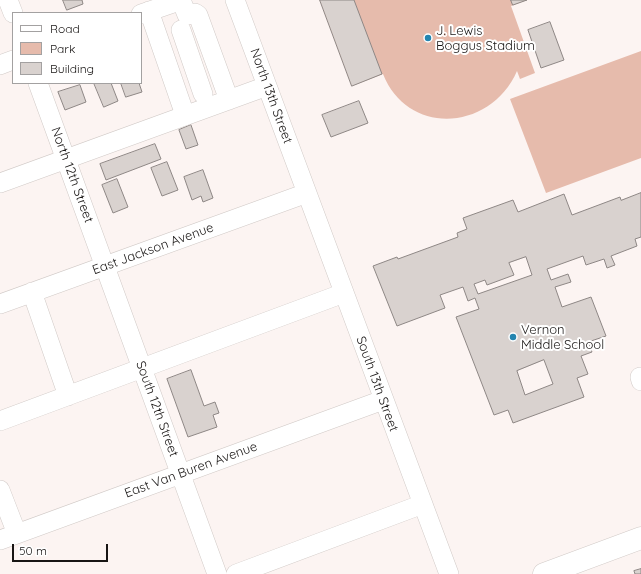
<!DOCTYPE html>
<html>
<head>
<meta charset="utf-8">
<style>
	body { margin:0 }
	#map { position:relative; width:641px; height:574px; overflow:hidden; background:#fcf4f2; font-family:Quicksand,sans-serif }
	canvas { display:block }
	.legend { position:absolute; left:12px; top:12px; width:130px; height:72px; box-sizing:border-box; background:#fff; border:1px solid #a3a1a1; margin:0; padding:5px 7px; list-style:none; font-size:12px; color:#181514 }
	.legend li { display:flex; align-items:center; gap:8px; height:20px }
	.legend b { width:20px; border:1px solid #a3a1a1 }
	.scale { position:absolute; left:12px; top:544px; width:96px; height:18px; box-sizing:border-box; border:2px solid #181514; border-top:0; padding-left:5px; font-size:12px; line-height:14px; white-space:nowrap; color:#181514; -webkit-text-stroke:3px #fff; paint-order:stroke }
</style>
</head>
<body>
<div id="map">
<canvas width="641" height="574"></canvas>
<ul class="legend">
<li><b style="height:5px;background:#fff"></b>Road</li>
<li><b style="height:11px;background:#e6bbac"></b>Park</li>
<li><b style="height:11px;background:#d9d2cf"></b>Building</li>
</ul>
<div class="scale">50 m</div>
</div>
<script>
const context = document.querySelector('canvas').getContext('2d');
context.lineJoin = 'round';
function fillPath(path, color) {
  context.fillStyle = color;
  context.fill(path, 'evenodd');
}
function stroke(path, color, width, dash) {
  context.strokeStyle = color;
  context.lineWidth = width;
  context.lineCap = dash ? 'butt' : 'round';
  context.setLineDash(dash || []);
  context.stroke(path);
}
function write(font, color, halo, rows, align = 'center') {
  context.font = font + ' Quicksand,sans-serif';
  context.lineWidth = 4;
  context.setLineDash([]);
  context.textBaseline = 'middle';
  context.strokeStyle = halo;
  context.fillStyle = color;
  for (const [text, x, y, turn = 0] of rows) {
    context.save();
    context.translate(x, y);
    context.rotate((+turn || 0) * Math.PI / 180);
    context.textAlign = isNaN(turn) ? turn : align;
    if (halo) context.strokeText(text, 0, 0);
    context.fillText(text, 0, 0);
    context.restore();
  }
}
fillPath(new Path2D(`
	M320 0H527L511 6 535 73 520 79 517 71C491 131 408 137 383 74L352 86Z
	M641 51V158L546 193 510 99Z`), '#e6bbac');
const building = new Path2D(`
	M63 0H82L83 4 67 10Z
	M320 0H354L382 74 352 86Z
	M511 0H527L513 5Z
	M550 22 564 60 541 68 528 30Z
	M94 83H111L118 101 104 107Z
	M121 83H139L142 92 126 97Z
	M80 85 86 102 65 110 58 92Z
	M359 101 368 123 331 137 322 115Z
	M191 125 198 145 186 149 179 130Z
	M155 144 161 159 106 180 100 164Z
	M167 162 178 190 162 196 151 168Z
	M203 170 213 198 203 202 201 196 192 200 184 177Z
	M117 179 128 207 113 213 102 185Z
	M641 193V237L635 239 637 246 611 256 615 265 607 268 604 259 586 265 583 256 547 269 551 280 568 274 571 282 555 287 562 307 591 297 606 336 588 342 592 352 581 356 588 374 577 378 584 397 513 423 508 410 494 415 456 317 479 309 475 298 468 301 463 287 440 295 445 308 397 326 373 266 397 257 398 259 458 237 457 233 467 229 463 218 513 200 518 212 564 194 572 215 620 197 621 200ZM526 257 532 275 478 294 474 284 485 280 487 285 514 275 509 263ZM544 360 553 384 525 395 517 371Z
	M191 370 204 406 215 402 219 413 213 415 217 427 188 437 167 379Z
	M641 569V574H635L634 571Z`);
fillPath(building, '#d9d2cf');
stroke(building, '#8e8785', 1);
const minor = new Path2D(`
	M8 0 13 13
	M181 0 187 15 195 13 198 15 229 100
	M235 0 449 574
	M149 11 185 115
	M141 14 182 0
	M181 30 203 94
	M0 65 13 60
	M38 83 217 574
	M0 183 267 86
	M32 292 68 396
	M0 304 307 193
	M640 377 641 381
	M0 421 344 293
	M0 490 17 534
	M0 540 383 400
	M236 574 423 504`);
const major = new Path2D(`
	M544 574 641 538`);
stroke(minor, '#d1cac7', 20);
stroke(major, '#d1cac7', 23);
stroke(minor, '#fff', 19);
stroke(major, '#fff', 22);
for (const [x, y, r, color] of [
	[428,38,4,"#2485b0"],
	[513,337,4,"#2485b0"]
]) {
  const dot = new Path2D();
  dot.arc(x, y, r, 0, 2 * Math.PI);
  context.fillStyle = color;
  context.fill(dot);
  stroke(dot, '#fff', 1.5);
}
write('13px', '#181514', '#fff', [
	["J. Lewis",436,31],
	["Boggus Stadium",436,46],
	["Vernon",521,330],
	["Middle School",521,345]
], 'left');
write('13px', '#181514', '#fff', [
	["North 13th Street",271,96,70],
	["North 12th Street",72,175,70],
	["East Jackson Avenue",153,249,-20],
	["South 13th Street",377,384,70],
	["South 12th Street",157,409,70],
	["East Van Buren Avenue",191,470,-20]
]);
</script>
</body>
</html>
